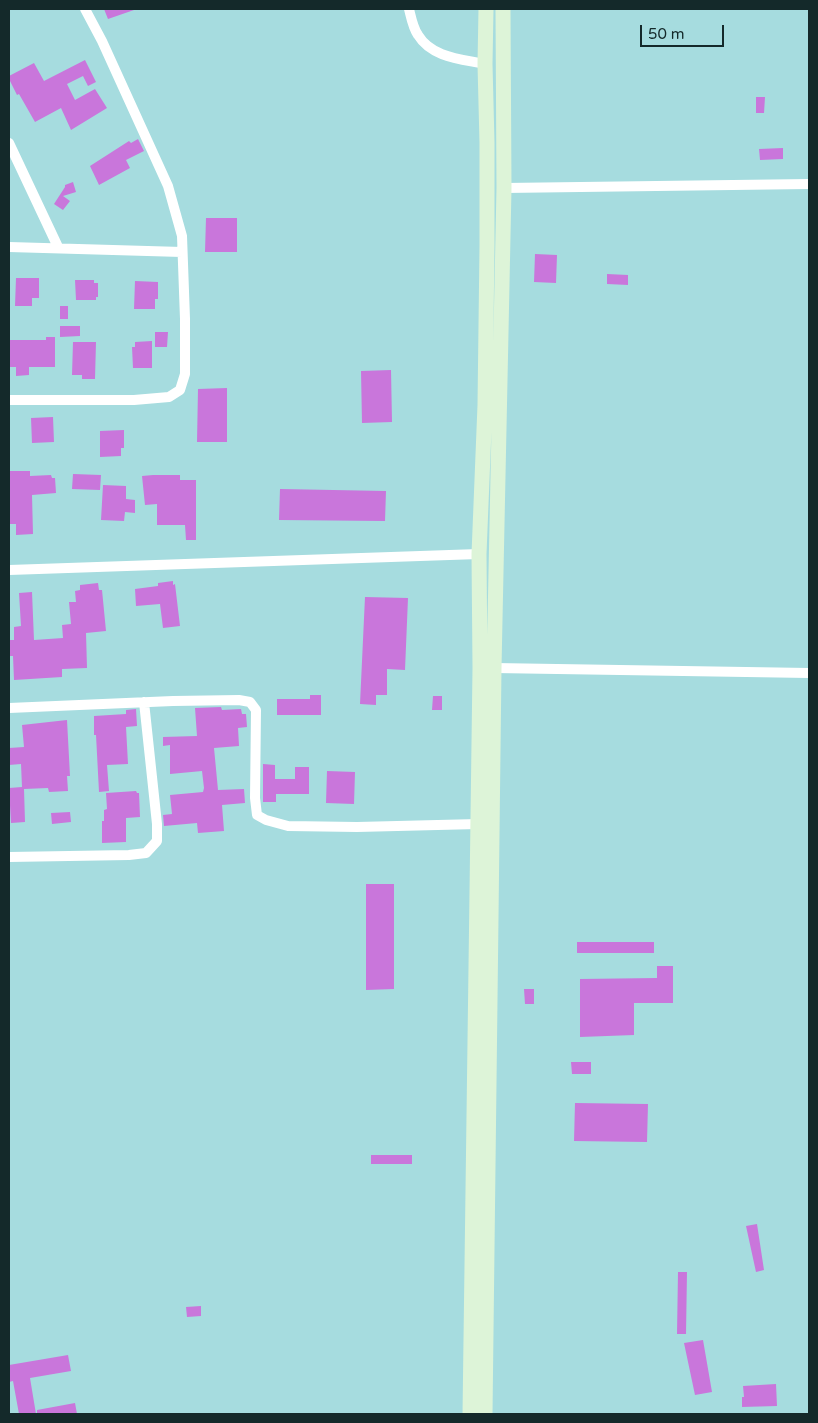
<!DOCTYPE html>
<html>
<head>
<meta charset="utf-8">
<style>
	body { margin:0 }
	#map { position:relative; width:818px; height:1423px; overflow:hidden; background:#a6dcdf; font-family:"Varela Round",sans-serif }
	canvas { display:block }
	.frame { position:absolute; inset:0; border:10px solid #14292a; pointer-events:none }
	.scale { position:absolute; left:640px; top:25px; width:84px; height:22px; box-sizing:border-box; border:2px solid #14292a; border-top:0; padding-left:6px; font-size:15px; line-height:18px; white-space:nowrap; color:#14292a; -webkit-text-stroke:4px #a6dcdf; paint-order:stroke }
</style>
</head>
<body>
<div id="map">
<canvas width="818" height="1423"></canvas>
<div class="frame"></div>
<div class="scale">50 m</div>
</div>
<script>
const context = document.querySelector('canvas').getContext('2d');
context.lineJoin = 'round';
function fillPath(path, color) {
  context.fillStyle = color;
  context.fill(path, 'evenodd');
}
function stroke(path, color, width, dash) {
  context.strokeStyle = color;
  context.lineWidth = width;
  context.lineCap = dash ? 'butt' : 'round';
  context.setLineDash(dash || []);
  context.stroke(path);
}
fillPath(new Path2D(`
	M104 9H133L134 10 108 19Z
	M85 60 96 82 88 86 83 76 67 84 75 100 95 89 107 108 71 130 61 108 35 122 19 94 17 95 9 79V76L34 63 44 81Z
	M756 97H765L764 113H756Z
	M138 139 144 151 126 160 130 168 99 185 90 166 129 141 131 143Z
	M783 148V159L760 160 759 149Z
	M73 182 76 192 63 196 70 201 63 210 54 204 65 187V185Z
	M206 218H237V252H205Z
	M535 254 557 255 556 283 534 282Z
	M607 274 628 275V285L607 284Z
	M16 278H39V298H32V306H15Z
	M75 280H94V283H98V297H96V300H76Z
	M135 281 158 282V299H155V309H134Z
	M60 306H68V319H60Z
	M60 326H80V336L60 337Z
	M155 332H168L167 347H155Z
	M46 337H55V367H29V375L16 376V367H10V340H46Z
	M152 341V368H133L132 347H135V342Z
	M73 342H96L95 379H82V375H72Z
	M391 370 392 422 362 423 361 371Z
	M227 388V442H197L198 389Z
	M53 417 54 442 32 443 31 418Z
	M124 430V448H121V456L100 457V431Z
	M9 471H30V476L51 475 52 478H55L56 493 32 495 33 534 16 535V524H9Z
	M73 474 101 475 100 490 72 489Z
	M153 475H180V480H196V540H186L185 525H157V504L145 505 142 476Z
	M103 485 126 486V499L135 500V513L125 512 124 521 101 520Z
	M280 489 386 491 385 521 279 520Z
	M173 581V585L175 584 180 626 163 628 160 604 136 606 135 589 158 586V583Z
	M98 583 99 590H102L106 631 86 633 87 668 62 669V677L14 680 13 656H9V640H14V627L21 626 19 593 32 592 34 640 63 638 62 625 71 624 69 602H76L75 591 80 590V585Z
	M365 597 408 598 405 670 387 669V695H376V705L360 704Z
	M310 695H321V715H277V699H310Z
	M433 696H442V710H432Z
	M221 707 222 710 241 709 242 714H246L247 727 238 728 239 746 214 748 218 790 244 789 245 803 222 805 224 831 198 833 197 823 164 826 163 815 172 814 170 795 203 792 204 788 202 771 170 774V745L163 746V737L197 736 195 708Z
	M136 709 137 726 126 727 128 764 107 765 109 791 99 792 96 735H94V716L126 714V710Z
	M67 720 70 776H67L68 791 49 792 48 788 24 789 25 822 11 823 9 788 22 787 21 764 9 765V748L24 747 22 725Z
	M263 764 275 765V779H295V767H309V794H276V802H263Z
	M327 771 355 772 354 804 326 803Z
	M136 791 137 793H139L140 817 126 818V842L102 843V821H104V810L107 809 106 793Z
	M70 812 71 822 52 824 51 813Z
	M366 884H394V989L366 990Z
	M577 942H654V953H577Z
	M657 966H673V1003H634V1035L580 1037V979L657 978Z
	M524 989H534V1004H525Z
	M571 1062H591V1074H572Z
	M575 1103 648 1104 647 1142 574 1141Z
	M371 1155H412V1164H371Z
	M757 1224 764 1270 756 1272 746 1226Z
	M678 1272H687L686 1334H677Z
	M201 1306V1316L187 1317 186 1307Z
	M703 1340 712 1392 695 1395 684 1343Z
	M68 1355 71 1371 30 1378 36 1414H19L13 1381 9 1382V1365Z
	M776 1384 777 1406 742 1407V1397H744L743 1386Z
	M75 1403 77 1414H37V1410Z`), '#c976db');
stroke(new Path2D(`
	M409 9C411 17 413 28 418 35 432 58 462 59 485 64
	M9 143 58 247
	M504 188 809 184
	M9 247 182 252
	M9 400H134L169 397 180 390 185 374V319L182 236 168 186 102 41 85 9
	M9 570 479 554
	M494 668 809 673
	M9 708 173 701 239 700 250 702 256 710 255 798 257 815 266 820 288 826 357 827 478 824
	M9 857 129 855 146 853 157 841V824L144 702`), '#fff', 10);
stroke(new Path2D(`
	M470 1414 480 668 479 554 485 405 487 245V143L485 64 486 9
	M485 1414 494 668 504 188 503 9`), '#ddf4d8', 15);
</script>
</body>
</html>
